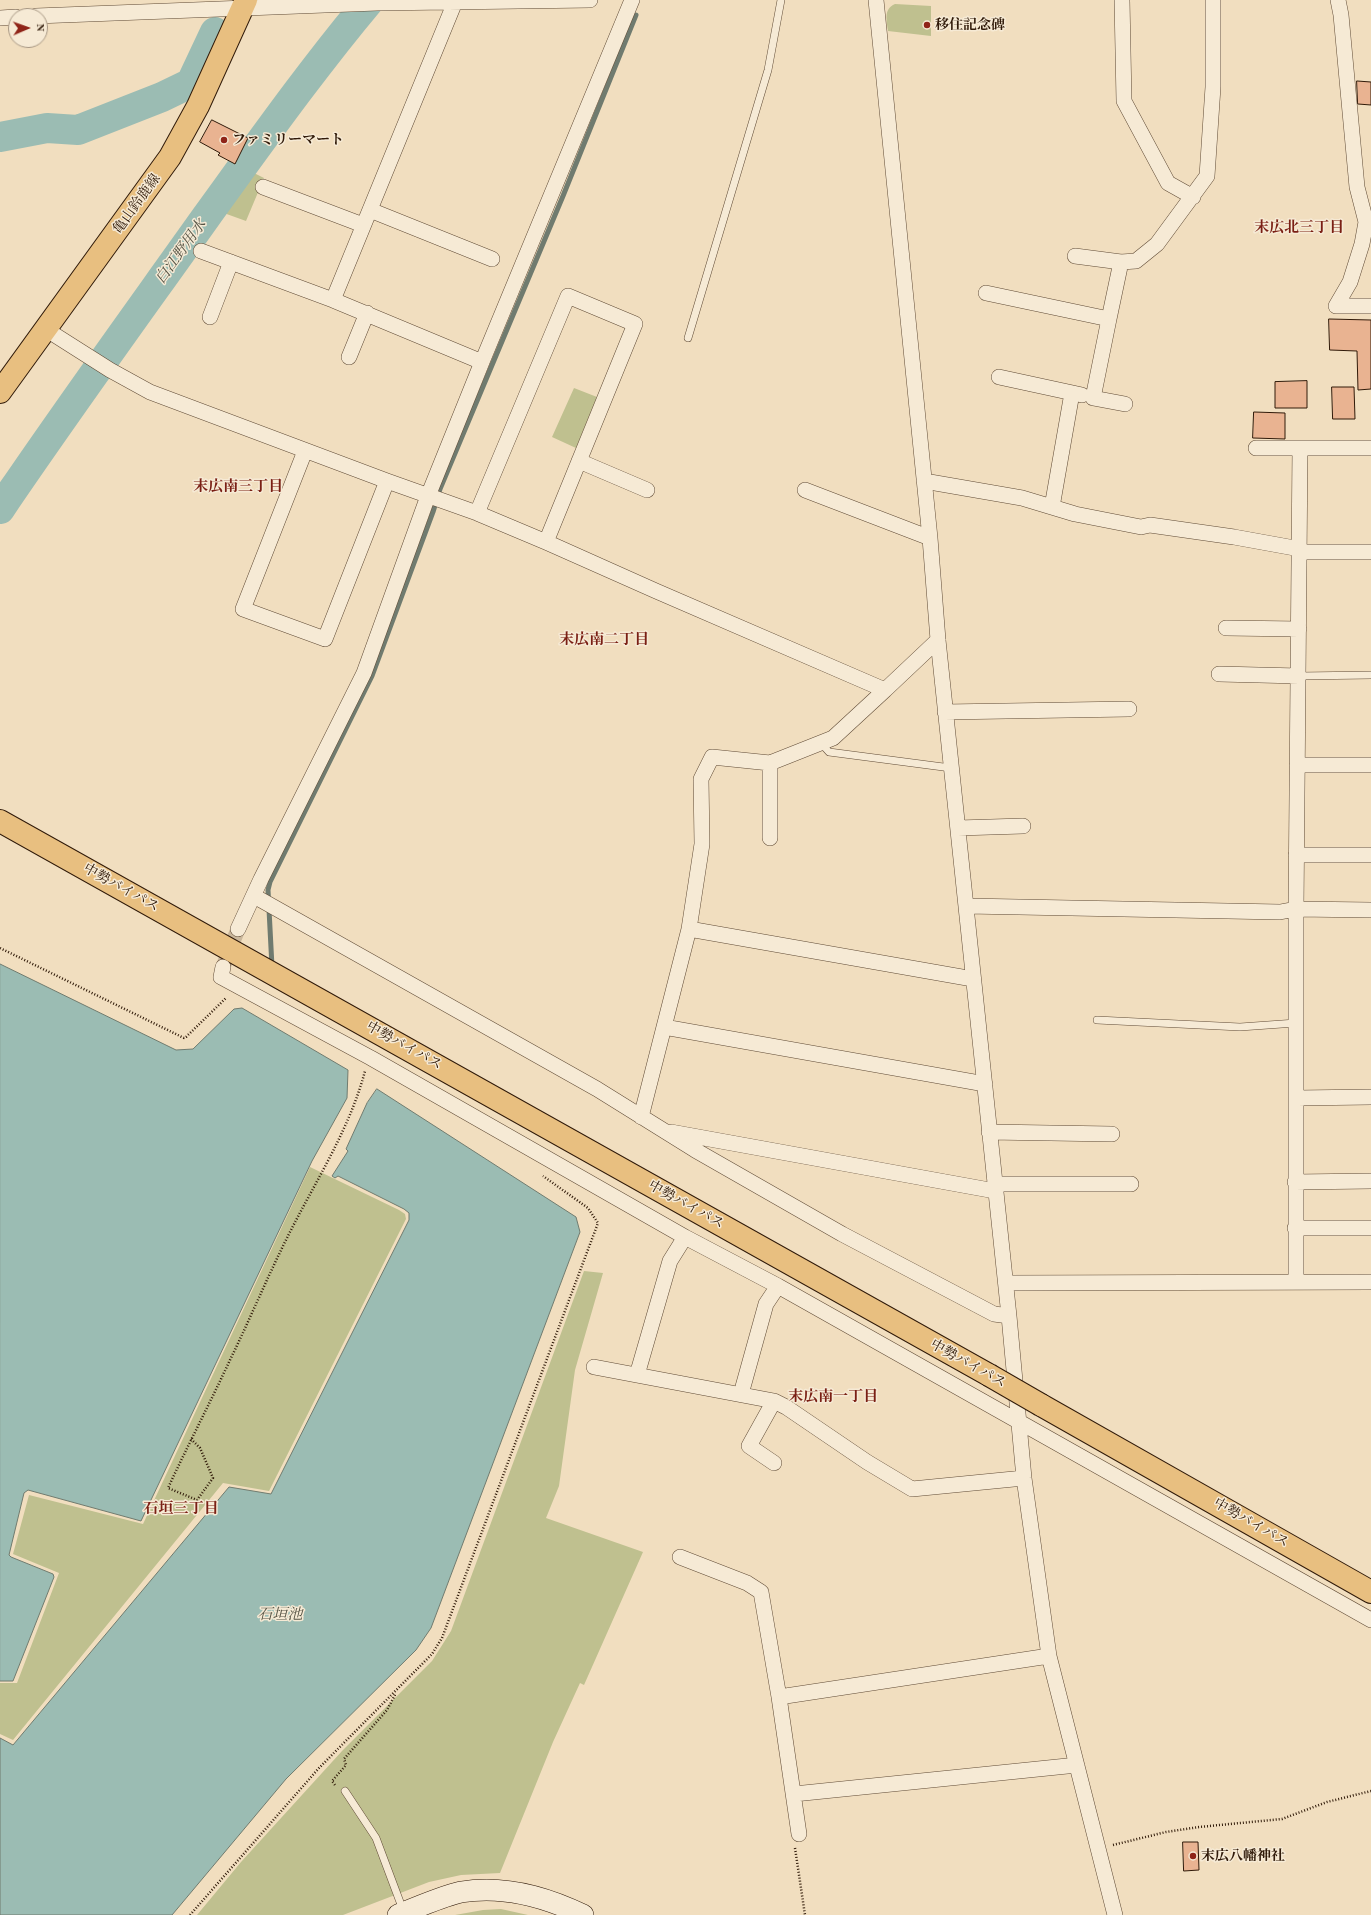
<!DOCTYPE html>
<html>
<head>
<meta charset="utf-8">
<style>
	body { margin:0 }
	#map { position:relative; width:1371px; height:1915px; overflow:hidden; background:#f1debf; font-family:"Old Standard TT",serif }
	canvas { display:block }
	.north { position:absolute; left:8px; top:8px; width:40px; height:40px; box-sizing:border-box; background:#f6ead5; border:1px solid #a79783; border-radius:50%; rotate:88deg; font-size:11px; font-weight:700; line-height:16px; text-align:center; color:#301a09 }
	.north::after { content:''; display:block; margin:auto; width:14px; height:18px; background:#8f2418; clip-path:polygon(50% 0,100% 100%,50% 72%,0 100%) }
</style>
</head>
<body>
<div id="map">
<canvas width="1371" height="1915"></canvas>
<div class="north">N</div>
</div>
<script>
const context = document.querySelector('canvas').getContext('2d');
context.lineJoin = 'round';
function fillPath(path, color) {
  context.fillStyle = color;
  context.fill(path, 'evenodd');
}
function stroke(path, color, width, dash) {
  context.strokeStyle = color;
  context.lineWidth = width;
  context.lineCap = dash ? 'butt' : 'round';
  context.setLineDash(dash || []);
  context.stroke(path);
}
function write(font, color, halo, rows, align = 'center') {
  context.font = font + ' "Old Standard TT","Noto Serif JP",serif';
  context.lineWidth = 3;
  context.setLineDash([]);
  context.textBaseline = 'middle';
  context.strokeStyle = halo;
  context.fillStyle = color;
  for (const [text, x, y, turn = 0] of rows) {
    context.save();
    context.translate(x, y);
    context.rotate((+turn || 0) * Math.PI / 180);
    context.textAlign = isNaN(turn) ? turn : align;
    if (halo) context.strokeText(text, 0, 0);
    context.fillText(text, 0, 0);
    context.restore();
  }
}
fillPath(new Path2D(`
	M895 4 931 6V36L888 31C887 21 883 9 895 4Z
	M252 172 264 178 246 221 221 212Z
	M574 388 597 397 576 448 552 437Z
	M310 1167 399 1210 405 1214 406 1219 269 1491 223 1483 13 1740 0 1734V1683H17L59 1573 13 1554 29 1495 143 1524Z
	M584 1271 603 1273 575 1370 559 1486 546 1518 643 1552 584 1685 580 1683 553 1742 500 1873 461 1875 429 1882 343 1915H197L241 1862 342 1751 432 1661 451 1631Z
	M501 1909 528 1915H455L483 1910Z`), '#bfc08f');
const water = new Path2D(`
	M0 964 176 1050 193 1049 234 1009 242 1008 348 1070 347 1098 312 1161 141 1521 28 1490 24 1493 9 1555 11 1557 53 1574 54 1577 13 1681H0Z
	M377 1089 576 1217 580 1232 431 1628 416 1650 286 1779 172 1915H0V1738L13 1745 229 1487 271 1494 409 1220V1213L404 1209 338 1176 335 1178 332 1176 348 1151 346 1149 367 1103Z`);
fillPath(water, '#9bbcb3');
stroke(water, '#707b6f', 1);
stroke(new Path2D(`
	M272 967 268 890 270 882 372 676 433 512 440 489 563 196 636 15`), '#707b6f', 5);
stroke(new Path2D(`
	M0 137 47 128 78 130 162 97 191 83 215 32
	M0 509C67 410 137 314 206 217 259 144 312 69 370 0`), '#9bbcb3', 30);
const building = new Path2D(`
	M1357 81 1371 82V105L1358 104Z
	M212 120 248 138 235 164 218 155 220 153 200 142Z
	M1329 319 1371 320V389L1358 390 1357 351 1330 350Z
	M1307 381V408H1275V382Z
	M1332 387H1354L1355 419H1333Z
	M1254 412 1285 413V439L1253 438Z
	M1183 1842H1198L1199 1870 1184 1871Z`);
fillPath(building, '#e9b391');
stroke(building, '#301a09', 1);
stroke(new Path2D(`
	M223 967 238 929`), '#cab79b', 15, [15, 8]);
const lane = new Path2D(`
	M688 338 768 70 781 0
	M1299 676 1371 675
	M821 743 829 752 951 768
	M1097 1020 1240 1027 1296 1023
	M345 1791 376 1838 403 1910`);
const street = new Path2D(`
	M876 0 930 538 938 640 1009 1316 1024 1478 1049 1656 1115 1915
	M1122 0 1124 101 1168 183 1193 197
	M1338 0 1341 15 1357 187 1366 222 1362 244 1350 282 1336 306H1371
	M36 16 377 3 590 0
	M0 18 16 17
	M263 187 363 225
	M370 210 492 259
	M201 251 333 300
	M1075 256 1121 262 1136 261 1157 244 1207 176 1213 87V0
	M986 293 1109 319 1121 262
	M210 317 231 262
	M1109 319 1093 398 1125 404
	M47 330 110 370 150 392 387 481 477 513 546 542 656 591 885 690 938 640
	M349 357 367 313
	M482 362 632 0
	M999 377 1082 395
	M1256 448H1300
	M305 451 243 609 325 639 387 481
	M579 461 647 490
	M924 481 1022 498 1075 514 1141 527 1150 525 1234 537 1300 549
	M805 490 930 538
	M1052 507 1072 393
	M477 513 568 296 635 324 546 542
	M1300 552H1371
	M1226 628 1299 629
	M1219 674 1299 676
	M945 712 1129 709
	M770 763 712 757 701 779 702 844 689 929 973 979
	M1297 765H1371
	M958 828 1023 826
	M770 838V763L833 738 885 690
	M1296 855H1371
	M254 896 597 1089 695 1150 842 1234 994 1314 1009 1316
	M967 906 1280 912 1296 909 1371 910
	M238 929 261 879 364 673 428 496 482 362 333 300 455 2
	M223 967 221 977 371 1058 685 1237 778 1286 1371 1620
	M664 1027 985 1084
	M1297 1098 1371 1097
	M641 1117 689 929
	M671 1132 995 1191
	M989 1132 1112 1134
	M1295 1182 1371 1181
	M995 1184H1131
	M1295 1228H1371
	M1296 1282V909L1300 448H1371
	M1006 1283 1371 1282
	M594 1367 774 1401 786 1407 867 1462 912 1489 1024 1478
	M637 1375 670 1261 685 1237
	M741 1394 766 1304 778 1286
	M774 1401 749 1446 774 1463
	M680 1557 747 1583 761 1592 779 1697
	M794 1794 1077 1765
	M799 1834 779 1697 1049 1656`);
const secondary = new Path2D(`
	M398 1915C415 1908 443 1896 461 1892 503 1885 546 1897 583 1915`);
const primary = new Path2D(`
	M0 392 170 157 198 106 246 0`);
const highway = new Path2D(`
	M0 821 989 1375
	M1041 1405 1371 1592`);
stroke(lane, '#604b36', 8);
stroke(street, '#604b36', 16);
stroke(secondary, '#301a09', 22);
stroke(primary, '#301a09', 24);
stroke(highway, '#301a09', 24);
stroke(new Path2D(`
	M0 948 184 1038 186 1037 226 998
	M191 1439 200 1448 213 1478 197 1500 168 1488C188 1445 210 1403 230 1360 251 1317 269 1273 291 1230 317 1179 350 1128 365 1071
	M335 1785 332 1781 346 1765 344 1759 387 1710 396 1693
	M1113 1845 1166 1832 1199 1827 1282 1819 1327 1802 1371 1791
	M795 1848 805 1915
	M190 1915 319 1768 432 1654 442 1638 598 1223 588 1208 543 1176`), '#301a09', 2.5, [1, 2]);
stroke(lane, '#f6ead5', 7);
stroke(street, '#f6ead5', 15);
stroke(secondary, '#f6ead5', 21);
stroke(primary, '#e8bf80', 22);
stroke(highway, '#e8bf80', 22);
const highwayBridge = new Path2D(`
	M989 1375 1041 1405`);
stroke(highwayBridge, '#301a09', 24, []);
stroke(highwayBridge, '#e8bf80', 22);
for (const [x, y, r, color] of [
	[927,25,4,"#8f2418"],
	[224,140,4,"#8f2418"],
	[1193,1856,4,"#8f2418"]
]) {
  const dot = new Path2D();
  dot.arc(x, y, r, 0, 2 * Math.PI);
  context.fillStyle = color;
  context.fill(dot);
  stroke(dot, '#f6ead5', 1.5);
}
write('bold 14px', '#301a09', '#f6ead5', [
	["移住記念碑",935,25],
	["ファミリーマート",232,140],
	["末広八幡神社",1201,1856]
], 'left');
write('14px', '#301a09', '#f6ead5', [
	["亀山鈴鹿線",137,204,-54],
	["中勢バイパス",121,888,29],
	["中勢バイパス",404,1046,29],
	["中勢バイパス",686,1205,29],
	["中勢バイパス",968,1364,29],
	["中勢バイパス",1251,1523,30]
]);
write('bold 15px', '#7a1f14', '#f6ead5', [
	["末広北三丁目",1299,228],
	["末広南三丁目",238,487],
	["末広南二丁目",604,640],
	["末広南一丁目",833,1397],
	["石垣三丁目",181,1509]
]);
write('italic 15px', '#555344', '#f6ead5', [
	["白江野用水",181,252,-54],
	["石垣池",280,1615]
]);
</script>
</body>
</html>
